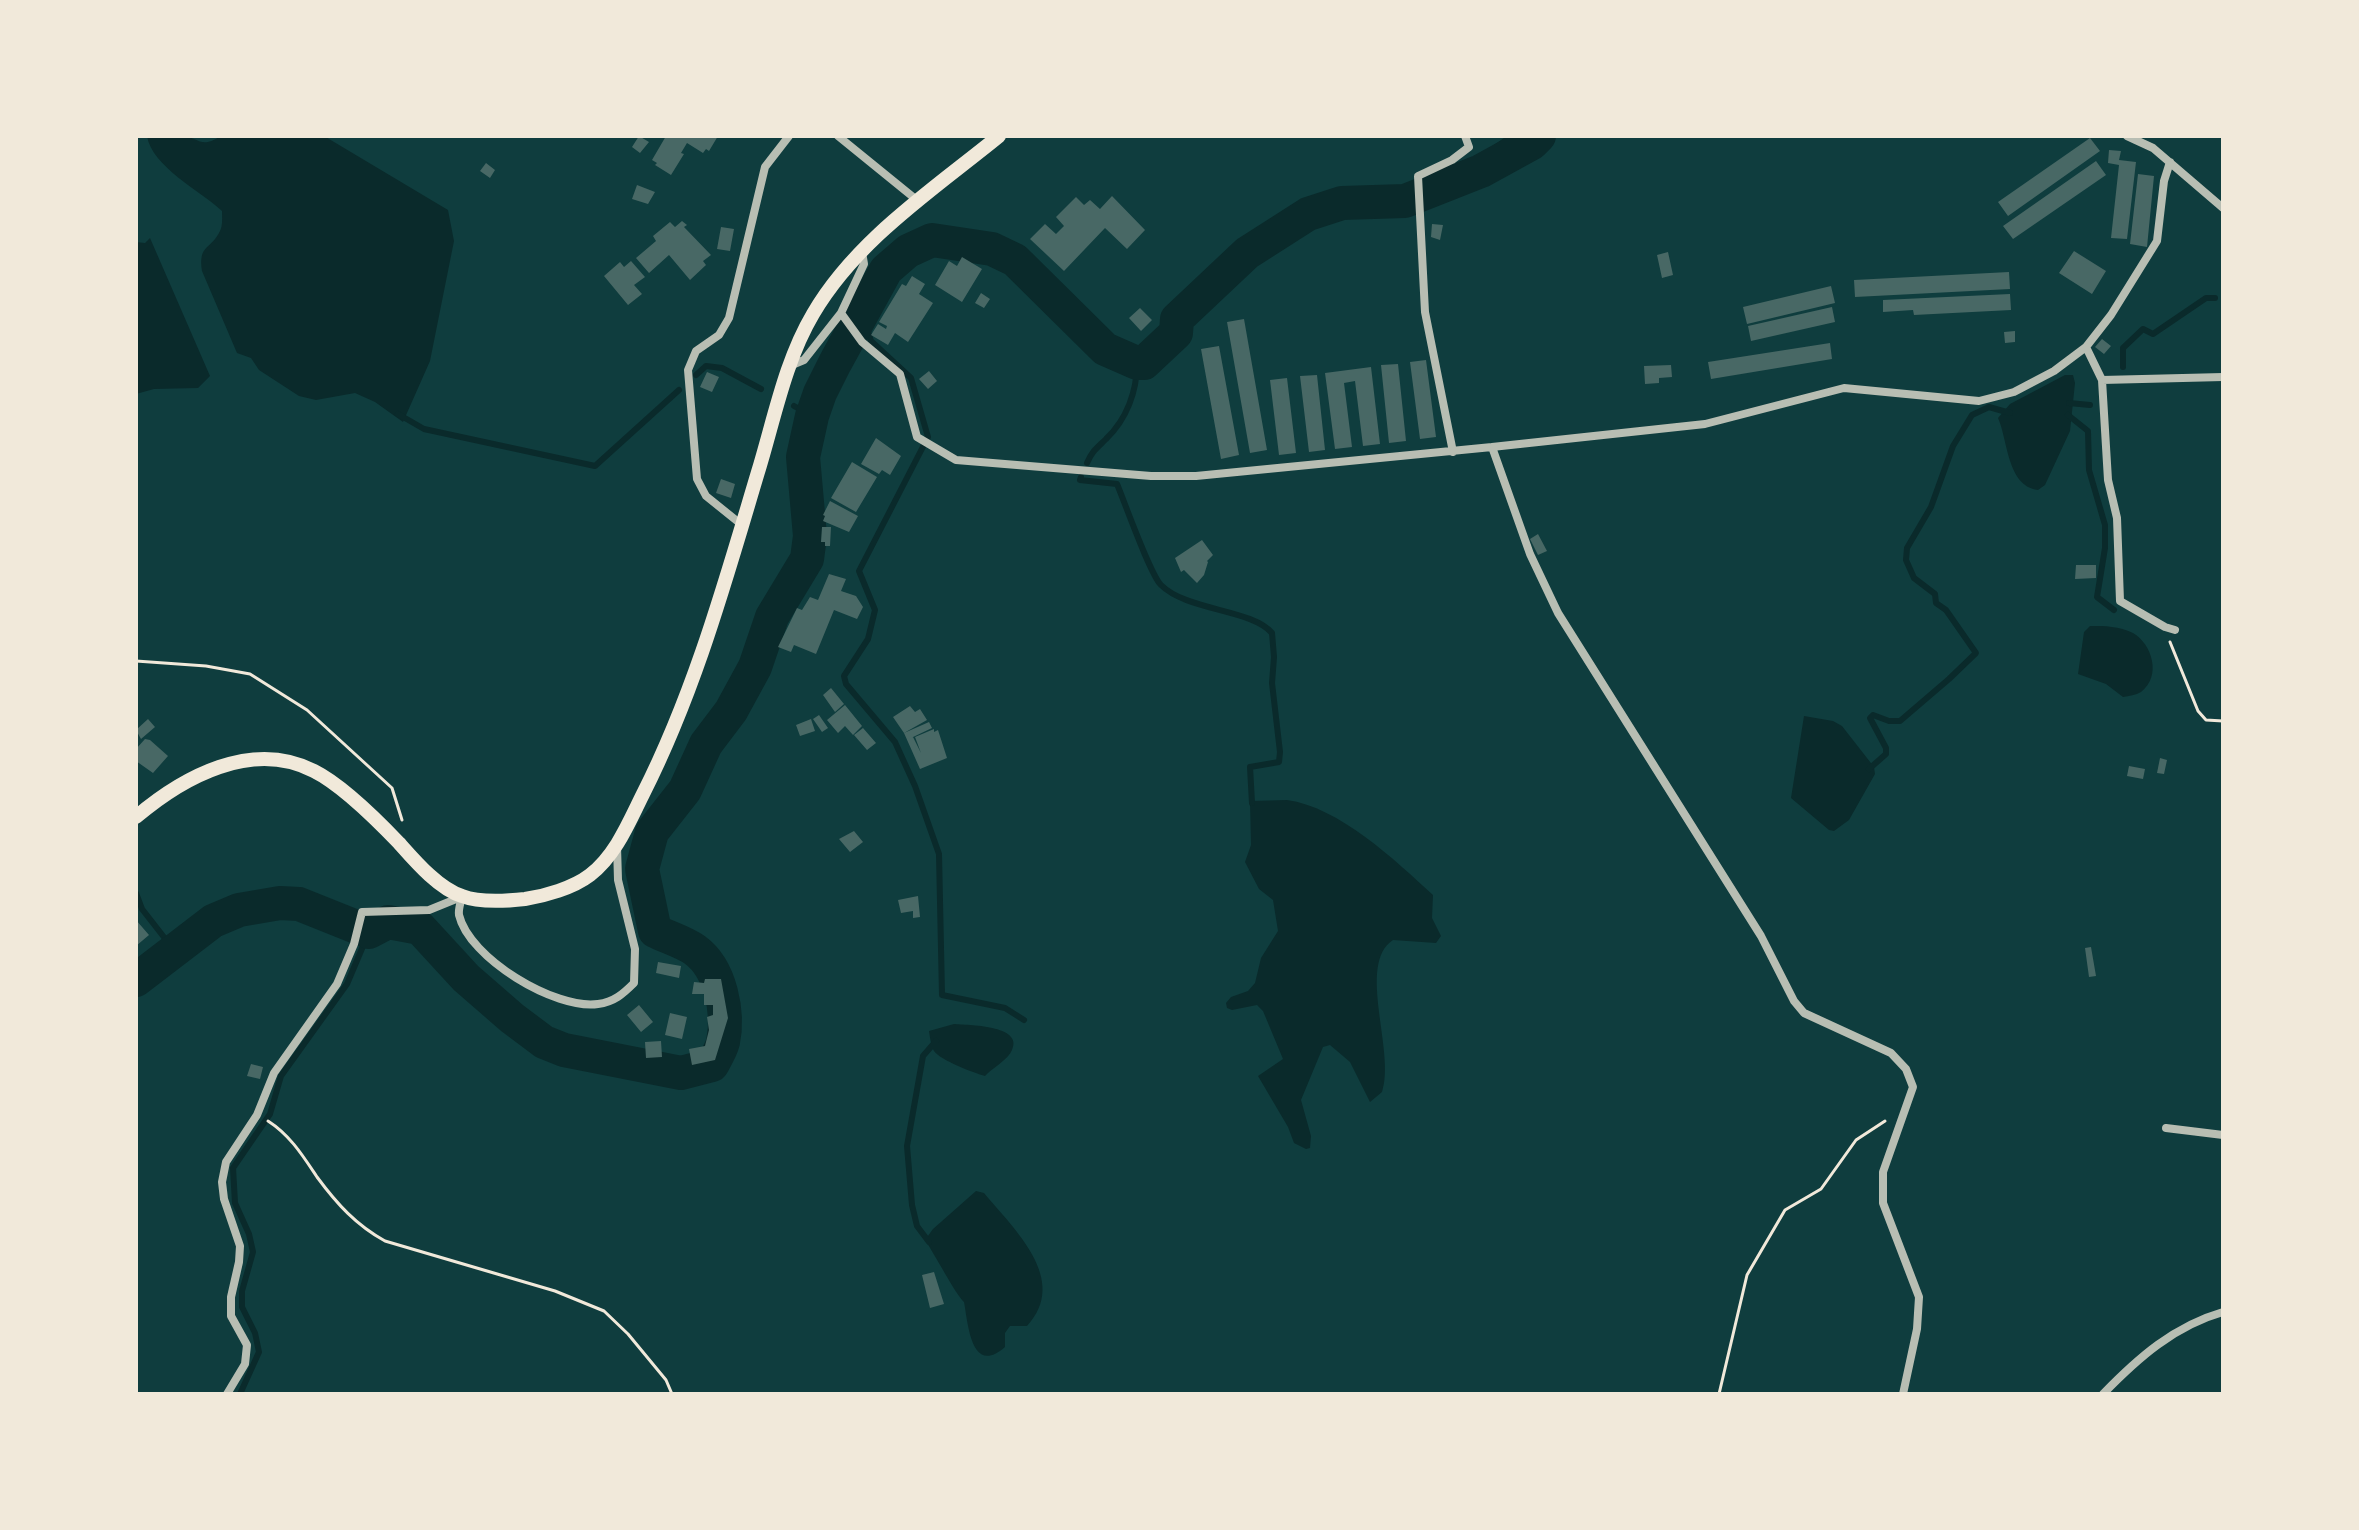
<!DOCTYPE html>
<html>
<head>
<meta charset="utf-8">
<style>
	body { margin:0 }
	#map { position:relative; width:2359px; height:1530px; overflow:hidden; background:#0f3d3e; font-family:Literata,serif }
	canvas { display:block }
	.frame { position:absolute; inset:0; border:138px solid #f1e9da; pointer-events:none }
</style>
</head>
<body>
<div id="map">
<canvas width="2359" height="1530"></canvas>
<div class="frame"></div>
</div>
<script>
const context = document.querySelector('canvas').getContext('2d');
context.lineJoin = 'round';
function fillPath(path, color) {
  context.fillStyle = color;
  context.fill(path, 'evenodd');
}
function stroke(path, color, width, dash) {
  context.strokeStyle = color;
  context.lineWidth = width;
  context.lineCap = dash ? 'butt' : 'round';
  context.setLineDash(dash || []);
  context.stroke(path);
}
fillPath(new Path2D(`
	M147 136C159 136 172 134 183 136 200 138 200 149 221 136H324L448 210 454 241 430 361 403 422 375 402 355 393 316 400 299 396 259 370 251 358 237 353 202 271C198 244 211 250 220 231 223 225 222 217 222 211 201 191 152 167 147 136Z
	M150 238 210 376 198 388 154 389 136 394V242L145 243Z
	M2065 375H2073L2075 383 2070 431 2045 485 2038 490C2007 486 2008 440 1998 418L2010 404Z
	M2090 626C2105 626 2119 626 2133 633 2152 644 2162 676 2141 692 2136 695 2129 696 2123 697L2106 684 2078 674 2084 632Z
	M1804 716 1833 721 1842 726 1874 767 1875 774 1849 820 1834 831 1829 830 1791 798Z
	M1287 800C1339 807 1395 860 1433 895L1432 918 1441 936 1436 943 1393 940C1356 964 1396 1052 1382 1092L1370 1102 1350 1062 1330 1045 1323 1047 1301 1100 1311 1136 1310 1148 1306 1149 1294 1143 1288 1127 1258 1076 1283 1059 1263 1011 1257 1005 1232 1010 1227 1008 1226 1003 1231 997 1248 991 1255 983 1261 958 1278 931 1273 900 1259 889 1245 862 1251 845 1250 801Z
	M954 1024C967 1025 1024 1025 1012 1050 1009 1058 995 1067 988 1073L985 1076C974 1073 940 1060 934 1051 931 1046 930 1037 929 1031Z
	M976 1191 984 1193C1014 1229 1070 1280 1027 1326H1010L1005 1333V1347C971 1377 968 1323 964 1302 956 1295 934 1253 925 1240L933 1229Z`), '#0a2a2b');
stroke(new Path2D(`
	M1342 203 1367 195 1441 186 1512 136
	M862 314 871 341 911 378 928 437 859 571 875 610 868 639 844 676 846 684 895 742 915 786 939 854 942 995 1005 1008 1024 1020
	M2123 367V348L2143 329 2153 334 2206 298H2215
	M696 375 706 366 722 368 761 389
	M2069 403 2090 405
	M794 406 812 416
	M398 414 424 429 595 466 679 390
	M2068 415 2088 431 2089 470 2105 525V548L2097 597 2114 610
	M1087 463C1092 451 1097 448 1106 439 1127 419 1137 391 1137 363
	M1081 477 1080 480 1117 484C1125 503 1150 574 1161 585 1187 611 1252 609 1272 633L1274 657 1272 683 1280 752 1279 762 1250 767 1252 803
	M1869 769 1886 754V748L1870 718 1873 715 1889 721H1900L1949 679 1976 653 1946 610 1936 603 1935 594 1914 578 1906 560 1907 548 1931 507 1953 446 1972 415 1989 407 2010 413
	M136 893 142 909 174 950
	M929 1242 917 1226 912 1205 907 1146 923 1056 936 1041
	M240 1394 259 1352 255 1333 242 1307V1291L253 1252 249 1234 235 1203 233 1168 270 1114 281 1076 347 984 369 932`), '#0a2a2b', 6);
stroke(new Path2D(`
	M136 980 213 921 239 910 280 903 299 904 369 932 388 922 420 928 466 978 512 1018 544 1042 564 1050 681 1073 712 1065C716 1058 721 1050 723 1042 729 1013 721 969 695 950 684 942 667 937 655 931L642 869 652 832 685 790 706 744 731 711 755 667 772 617 807 559 810 536 803 457 812 416 820 393 835 363 886 270 908 251 932 240 992 249 1015 260 1105 349 1137 363H1144L1176 333 1177 319 1247 253 1308 214 1342 203 1405 201 1481 171 1532 143 1539 136`), '#0a2a2b', 34);
fillPath(new Path2D(`
	M639 136 649 142 640 153 632 147Z
	M666 136H718L709 151 706 149 703 153 687 143 681 153 684 154 671 175 655 165 657 163 652 160Z
	M2090 138 2100 151 2008 216 1998 202Z
	M2109 150 2121 151 2119 160 2136 162 2127 239 2111 238 2119 165 2108 163Z
	M2096 161 2106 175 2013 239 2003 226Z
	M486 163 495 170 490 178 480 171Z
	M2138 174 2154 176 2147 247 2130 244Z
	M637 185 655 192 648 204 632 199Z
	M1112 196 1145 230 1127 249 1105 228 1064 271 1030 239 1045 224 1056 234 1064 226 1056 217 1076 197 1084 205 1090 200 1100 209Z
	M682 221 687 225 684 227 711 255 703 261 706 265 690 280 669 255 649 273 636 258 656 241 653 236 670 222 675 227Z
	M1432 224 1443 225 1440 240 1431 237Z
	M721 227 734 229 730 251 717 249Z
	M2074 251 2106 271 2092 294 2059 273Z
	M1668 252 1673 275 1662 278 1657 255Z
	M962 257 982 269 962 302 935 285 949 261 957 266Z
	M631 261 645 277 634 285 642 294 628 305 604 276 620 262 624 267Z
	M2009 272 2010 289 1855 297 1854 280Z
	M912 276 925 284 919 294 933 303 908 342 895 333 888 345 871 335 878 324 886 329 887 326 879 322 902 284 906 286Z
	M1831 286 1835 303 1747 324 1743 307Z
	M981 293 990 299 984 308 975 303Z
	M2010 294 2011 310 1914 315 1913 310 1883 312V300Z
	M1832 307 1835 322 1751 341 1748 326Z
	M1140 308 1152 320 1141 331 1129 318Z
	M1244 319 1267 450 1250 453 1227 322Z
	M2015 331V342L2005 343 2004 332Z
	M2102 339 2111 346 2104 354 2095 347Z
	M1830 343 1832 359 1711 379 1708 362Z
	M1219 346 1239 455 1221 459 1201 349Z
	M1426 360 1436 437 1420 439 1410 362Z
	M1398 364 1406 441 1389 443 1381 365Z
	M1671 365 1672 377 1659 378V383L1645 384 1644 366Z
	M1371 367 1380 444 1363 446 1355 381 1344 383 1352 447 1335 449 1325 373Z
	M929 371 937 381 928 389 919 379Z
	M707 372 719 377 712 392 700 387Z
	M1317 375 1325 450 1309 452 1300 376Z
	M1287 378 1296 453 1279 455 1270 380Z
	M876 438 901 456 890 475 882 470 879 474 861 464Z
	M852 462 877 477 856 512 831 498Z
	M721 479 735 484 731 498 716 493Z
	M830 501 858 516 849 532 823 521 825 516 823 515Z
	M822 527H831L830 546H825V542H821Z
	M1538 534 1547 551 1538 555 1530 539Z
	M1202 540 1213 555 1207 561 1208 562 1204 575 1197 583 1184 570 1181 572 1175 558Z
	M2076 565H2096V578L2075 579Z
	M829 574 846 579 841 591 856 596 863 607 857 619 834 610 816 654 794 645 791 652 778 647 797 608 802 610 810 597 818 600Z
	M831 688 844 704 835 712 823 695Z
	M845 705 862 726 853 735 845 726 838 733 827 720Z
	M910 706 915 712 920 709 927 720 904 733 893 717Z
	M819 715 828 728 822 732 813 719Z
	M148 719 155 727 141 739 136 730Z
	M811 719 815 731 800 736 796 725Z
	M929 722 932 728 911 738 913 737 921 753 915 737 934 729V732L938 730 947 758 920 769 904 733Z
	M863 728 876 743 867 750 854 735Z
	M145 739 150 740 168 756 153 773 136 761V749Z
	M2160 758 2167 760 2164 774 2157 773Z
	M2129 766 2145 769 2143 779 2127 776Z
	M854 831 863 842 850 852 839 839Z
	M918 896 920 917 913 918V911L901 913 898 900Z
	M136 920 149 935 136 946Z
	M2091 947 2096 976 2089 977 2085 948Z
	M658 962 681 966 679 978 656 973Z
	M705 979H721L728 1018 715 1060 692 1065 689 1049 705 1046 709 1030 707 1017 713 1015V1005H704V994H692L694 982 704 983Z
	M639 1005 653 1022 641 1032 627 1015Z
	M670 1013 687 1017 682 1039 665 1035Z
	M661 1041 662 1057 646 1058 645 1042Z
	M251 1064 263 1067 260 1079 247 1076Z
	M934 1272 944 1304 930 1308 922 1275Z`), '#486865');
stroke(new Path2D(`
	M2170 642 2198 711 2206 720 2223 721
	M136 661 206 666 250 674 307 710 392 788 402 820
	M268 1121C290 1135 303 1156 317 1177 337 1204 356 1225 385 1241L555 1291 604 1311 628 1334 666 1380 672 1394
	M1719 1394 1747 1275 1785 1210 1821 1189 1856 1140 1885 1121`), '#f1e9da', 3);
stroke(new Path2D(`
	M838 136 918 201
	M2127 136 2153 148 2223 208
	M841 313 862 342 900 374 917 437 956 460 1151 476H1196L1492 447 1530 554 1558 613 1761 936 1794 1001 1804 1013 1891 1053 1906 1069 1913 1087 1883 1172V1203L1919 1297 1917 1329 1903 1394
	M2086 347 2102 380 2223 377
	M792 365 804 360 841 313 864 264 862 252
	M2102 380 2108 480 2117 518 2120 601 2165 627 2175 630
	M1492 447 1705 424 1844 388 1979 401 2014 392 2054 371 2086 347 2111 315 2157 241 2164 181 2170 162
	M1453 452 1425 312 1418 176 1452 160 1469 147 1465 136
	M742 525 706 496 697 479 688 370 696 351 719 335 729 318 765 167 789 136
	M462 896C461 902 458 909 459 915 469 958 555 1010 598 1004 614 1002 623 994 634 983L635 949 618 880 617 846
	M2166 1128 2223 1135
	M227 1394 245 1364 247 1345 231 1316V1297L239 1262 240 1246 224 1199 222 1182 226 1162 257 1115 274 1073 337 984 354 944 362 912 429 910 461 897
	M2103 1394C2138 1358 2174 1326 2223 1312`), '#b8beb3', 8);
stroke(new Path2D(`
	M136 817C183 777 252 739 314 771 342 785 377 820 399 843 415 861 439 889 462 896 480 903 507 901 525 899 545 896 573 888 590 875 616 855 629 822 643 794 695 691 725 582 758 472 774 420 785 361 813 314 856 240 934 189 999 136`), '#f1e9da', 14);
</script>
</body>
</html>
